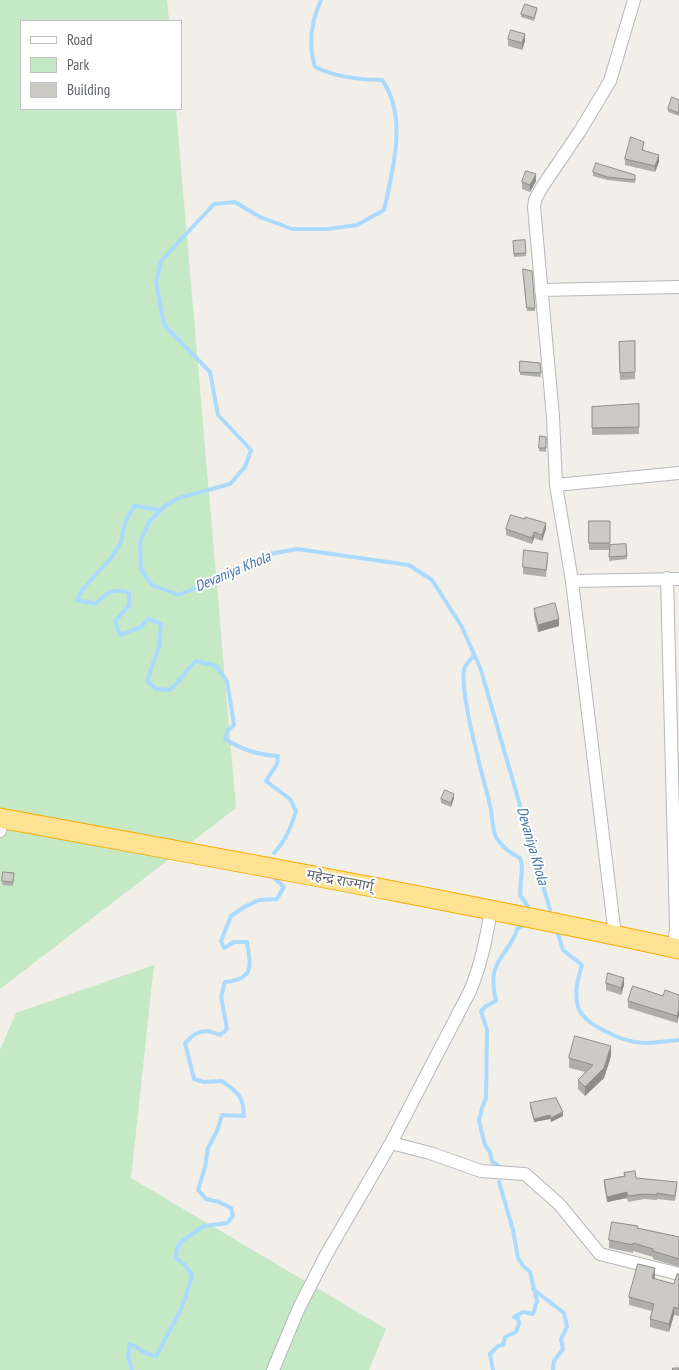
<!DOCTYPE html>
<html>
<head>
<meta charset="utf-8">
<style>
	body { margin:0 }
	#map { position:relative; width:679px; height:1370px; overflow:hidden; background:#f1efe8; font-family:"PT Sans Narrow",sans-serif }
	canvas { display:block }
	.legend { position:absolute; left:20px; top:20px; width:162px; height:90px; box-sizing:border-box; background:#fff; border:1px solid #bfc1c3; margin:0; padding:6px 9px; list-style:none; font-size:15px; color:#5f6368 }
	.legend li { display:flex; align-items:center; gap:10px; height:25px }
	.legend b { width:25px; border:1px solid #bfc1c3 }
</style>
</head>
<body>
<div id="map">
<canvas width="679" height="1370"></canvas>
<ul class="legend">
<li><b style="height:6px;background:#fff"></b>Road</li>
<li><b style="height:14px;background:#c5e8c5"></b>Park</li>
<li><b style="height:14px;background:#cccac5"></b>Building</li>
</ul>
</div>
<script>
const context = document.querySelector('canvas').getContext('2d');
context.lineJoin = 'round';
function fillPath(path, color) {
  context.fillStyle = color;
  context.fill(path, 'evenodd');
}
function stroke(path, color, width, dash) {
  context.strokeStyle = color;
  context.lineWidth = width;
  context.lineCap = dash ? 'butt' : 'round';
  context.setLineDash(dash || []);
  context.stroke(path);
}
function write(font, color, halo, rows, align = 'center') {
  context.font = font + ' "PT Sans Narrow","Noto Sans Devanagari",sans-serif';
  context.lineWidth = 4;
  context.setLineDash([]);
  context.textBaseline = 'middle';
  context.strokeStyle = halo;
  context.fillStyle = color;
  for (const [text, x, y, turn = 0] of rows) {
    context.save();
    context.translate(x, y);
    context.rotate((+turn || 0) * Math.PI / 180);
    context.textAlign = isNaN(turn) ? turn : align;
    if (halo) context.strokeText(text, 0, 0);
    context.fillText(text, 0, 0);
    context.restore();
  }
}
fillPath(new Path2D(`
	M0 0H167L169 21H21V109H176L236 808 0 989Z
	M154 965 131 1178 386 1329 369 1370H0V1050L16 1013Z`), '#c5e8c5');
stroke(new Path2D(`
	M321 0C311 22 308 44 315 67 336 77 359 80 382 80 408 116 393 169 384 210L357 225 328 229H292L260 217 235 202 214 204 161 261 156 282 164 325 210 372 218 415 251 450 245 467 230 484 179 498 165 506 149 522 140 542 141 570 152 585 178 595 239 571 264 555 297 549 409 565 432 580 462 627 481 670 550 910
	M161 510 134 506 125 522 121 542 112 557 82 590 77 600 95 604C107 593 113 587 129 593V606L115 621 120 635 141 627 148 619 161 624 159 646 147 681 156 689 170 690C180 681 186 670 196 661L216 666 227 681 234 725 227 731 225 739C242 750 258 755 278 756L277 764 266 781 290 799 296 811C291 827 286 840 274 853
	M474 655C472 658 467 663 465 667 457 687 484 780 490 805 493 816 491 829 497 839 503 847 511 854 520 858L522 866 520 895 529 908 530 912
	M557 931 563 950 582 965C578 978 574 993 578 1007 583 1025 626 1043 644 1043 655 1043 667 1041 679 1040
	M498 1165 492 1162 490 1152 485 1145 479 1121 482 1108 486 1098 487 1030 481 1011 486 1006 496 1001C494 992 492 982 494 973 497 957 513 946 517 929L526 924
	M533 1289 564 1313 567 1327 561 1339 563 1349 554 1361 553 1370
	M132 1370 128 1357 130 1344C142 1349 144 1355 157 1356 163 1340 172 1328 179 1313 185 1301 189 1288 192 1275L185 1265 176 1258 177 1248 182 1241 204 1226 227 1223 233 1216 231 1208 219 1202 206 1199 198 1190 205 1167 208 1148 217 1131 222 1115 244 1116C243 1095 238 1093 222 1081L204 1082 194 1079 185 1043C196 1031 204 1028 220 1035L227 1029 221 997 225 982C254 979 251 967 247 942H234L224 948 221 941 231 916 244 907 259 900 277 899 284 887 273 877
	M493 1370 490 1354 498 1346 503 1345 505 1337 516 1332 519 1323 518 1319 514 1317 523 1312 533 1314 537 1301 530 1272 523 1266 518 1258 513 1230 499 1182`), '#aadaff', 4);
const minor = new Path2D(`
	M541 290 679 287
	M556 485 679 473
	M667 578 676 928 674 948
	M572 581 679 579
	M0 831 2 818
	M615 935 572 581 556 485 553 417 534 207 535 200 542 187 580 131 610 81 634 0
	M391 1143 430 1153 481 1171 525 1174 559 1204 600 1254 679 1274
	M273 1370 298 1310 326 1255 391 1143 470 991C481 965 486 939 491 910`);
const highway = new Path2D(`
	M0 818C227 860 454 900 679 949`);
stroke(minor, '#b5b8bc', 14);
stroke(highway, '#f9ab00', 21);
stroke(minor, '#fff', 12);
stroke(highway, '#fde293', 19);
fillPath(new Path2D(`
	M537 11 534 21 521 17V14Z
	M508 39 525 41 522 50 508 46Z
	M679 100V116L668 112V109Z
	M644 148 643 151 659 162 655 172 625 165V159Z
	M593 172 635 178V183L607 180 593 176Z
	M536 181 530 192 522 189V182Z
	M525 240 526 256 514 257 513 241Z
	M523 272 535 308V311H527Z
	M635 341V379L620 380 619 342Z
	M520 361 540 363 541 377 520 375Z
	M639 404V434L592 435V407Z
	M546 437V452L539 451V448Z
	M610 521V545L626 544 627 559 609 561 610 550H589V543Z
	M506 529H546L542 541 534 538 532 544 506 535Z
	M548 560 546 577 523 574V567Z
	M534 609 559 626 538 632 534 616Z
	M454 798 451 807 441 803V799Z
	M3 872 14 873 13 886 2 885Z
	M606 983 624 985 621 995 606 990Z
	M679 995 677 1023 628 1008V1001Z
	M611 1056 604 1078 585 1096 578 1089V1080L585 1072 569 1068V1058Z
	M530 1103 563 1116 551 1122 550 1119 534 1122 530 1107Z
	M624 1173 636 1178 677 1187 675 1201 657 1199V1200L644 1199 628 1202 627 1198 607 1202 604 1185V1180L624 1176Z
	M638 1228 679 1237V1267L653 1259V1257L633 1251V1253L609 1248V1240Z
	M679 1274V1316L674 1315 669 1332 650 1327V1319L652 1311 629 1305V1297L655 1276 654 1279 674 1284Z`), '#afaea9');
fillPath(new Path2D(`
	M525 34V41L522 50V43Z
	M659 155V162L655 172V166Z
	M536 174V181L530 192V185Z
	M546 523V529L542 541V535Z
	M534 532V538L532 544V538Z
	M559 619V626L538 632V625Z
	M454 794V798L451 807V803Z
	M624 978V985L621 995V988Z
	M679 1009V1016L677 1023V1016Z
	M611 1046V1056L604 1078 585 1096V1087Z
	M563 1112V1116L551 1122V1118Z
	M550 1115V1119L534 1122V1119Z
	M627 1192V1198L607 1202V1197Z
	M655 1268V1276L652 1286V1278Z
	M674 1307V1315L669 1332V1324Z`), '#8f8d8a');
const building = new Path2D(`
	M525 4 537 8 534 18 521 14Z
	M511 30 525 34 522 43 508 39Z
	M672 97 679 100V113L668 109Z
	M631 137 644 142 642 150 659 155 655 166 625 159Z
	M596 163 635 175V180L607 177 593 172Z
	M526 171 536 174 530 185 522 182Z
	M525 240 526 253 514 254 513 241Z
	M523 269 532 271 535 308H527Z
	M635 341V372L620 373 619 342Z
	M520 361 540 363 541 373 520 372Z
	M639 404V427L592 428V407Z
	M540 436 546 437V448H539Z
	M511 515 525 519V517L546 523 542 535 534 532 532 538 506 529Z
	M589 521H610V543H589Z
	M626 544 627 556 609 557 610 545Z
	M524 550 548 553 546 570 523 567Z
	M555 603 559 619 538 625 534 609Z
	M445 790 454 794 451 803 441 799Z
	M3 872 14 873 13 882 2 881Z
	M608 973 624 978 621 988 606 983Z
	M633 986 663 996 665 990 679 995V1009L677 1016 628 1001Z
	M575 1036 611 1046 604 1068 585 1087 578 1080 593 1065 569 1058Z
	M556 1098 563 1112 551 1118 550 1115 534 1119 530 1103Z
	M635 1171 636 1178 677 1182 675 1196 657 1193V1195L644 1194 628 1196 627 1192 607 1197 604 1180 625 1176 624 1173Z
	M612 1222 638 1226 637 1228 679 1237V1259L653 1251V1249L633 1243V1245L609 1240Z
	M638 1264 655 1268 652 1278 674 1284 677 1274H679V1309L674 1307 669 1324 650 1319 654 1304 629 1297Z
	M673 1368H679V1370H673Z`);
fillPath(building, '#cccac5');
stroke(building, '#8f8d8a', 1);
write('14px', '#5f6368', '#fff', [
	["महेन्द्र राज्मार्ग्",340,881,11]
]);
write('italic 15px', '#4174aa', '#fff', [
	["Devaniya Khola",233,572,-23],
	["Devaniya Khola",532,846,74]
]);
</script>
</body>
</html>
